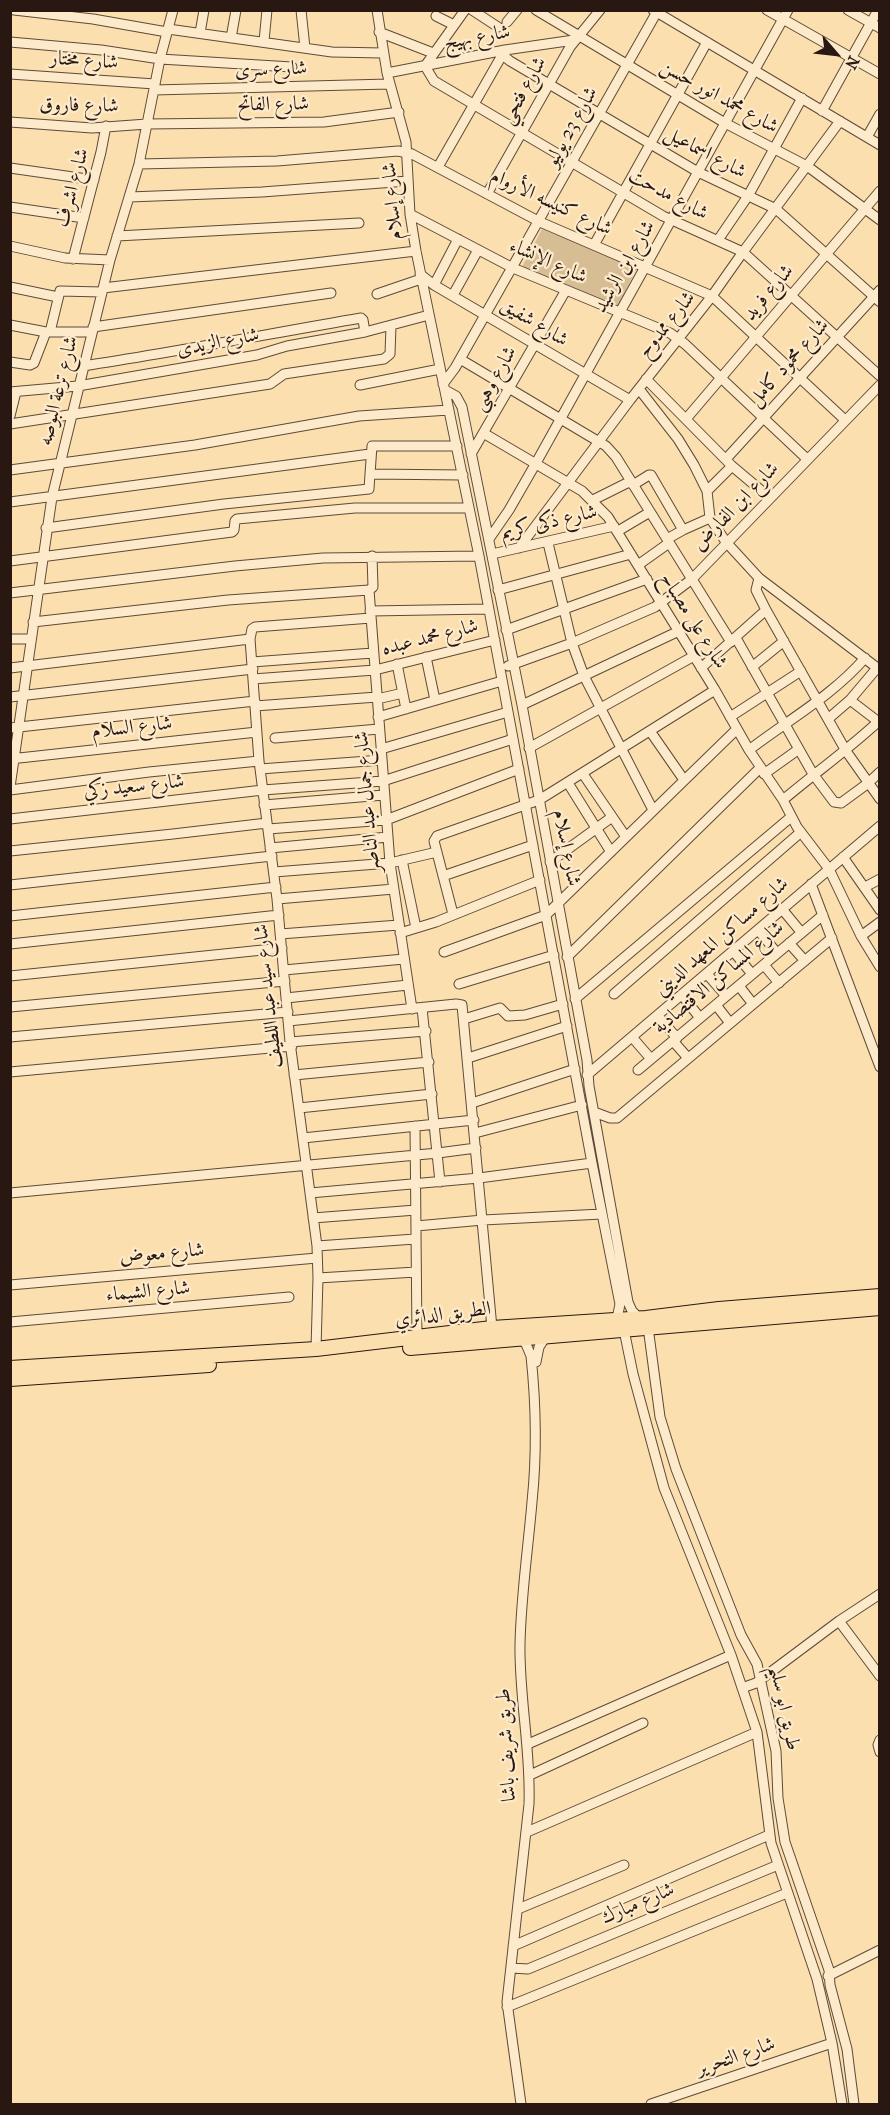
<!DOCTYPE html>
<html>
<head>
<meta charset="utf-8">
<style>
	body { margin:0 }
	#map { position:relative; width:890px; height:2115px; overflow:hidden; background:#fbdfaf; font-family:"IM FELL French Canon",serif }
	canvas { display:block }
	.frame { position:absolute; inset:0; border:12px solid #291811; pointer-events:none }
	.north { position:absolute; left:806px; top:24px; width:60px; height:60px; -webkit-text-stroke:4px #fceacb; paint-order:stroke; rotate:118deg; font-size:16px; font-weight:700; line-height:24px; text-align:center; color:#291811 }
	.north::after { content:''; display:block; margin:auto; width:21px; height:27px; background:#291811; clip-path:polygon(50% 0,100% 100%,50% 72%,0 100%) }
</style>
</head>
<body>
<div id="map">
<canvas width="890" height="2115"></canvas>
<div class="frame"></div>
<div class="north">N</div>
</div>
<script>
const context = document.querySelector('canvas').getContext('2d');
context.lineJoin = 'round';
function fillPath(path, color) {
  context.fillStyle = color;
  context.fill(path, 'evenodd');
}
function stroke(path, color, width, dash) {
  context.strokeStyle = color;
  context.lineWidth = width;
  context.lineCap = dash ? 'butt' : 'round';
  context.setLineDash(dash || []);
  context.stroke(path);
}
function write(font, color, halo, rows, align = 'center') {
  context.font = font + ' "IM FELL French Canon",Amiri,serif';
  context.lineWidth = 4.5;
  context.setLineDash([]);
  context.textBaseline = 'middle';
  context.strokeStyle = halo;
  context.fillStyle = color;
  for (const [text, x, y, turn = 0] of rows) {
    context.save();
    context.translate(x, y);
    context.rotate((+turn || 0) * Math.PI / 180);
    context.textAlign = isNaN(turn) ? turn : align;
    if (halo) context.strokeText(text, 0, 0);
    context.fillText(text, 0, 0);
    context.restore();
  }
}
fillPath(new Path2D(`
	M542 229 637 268 616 309 521 269Z`), '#d7bd94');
const minor = new Path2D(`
	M14 10 93 19 167 32
	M301 10 305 48
	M377 10 387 73 406 142 410 214 416 251 479 556 592 1163 620 1304 618 1314 614 1320
	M465 10 425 66 434 81 663 216 743 252 880 376
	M472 10 498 27
	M536 10 725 123 807 166 880 220
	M653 10 880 145
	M767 10 880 74
	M848 10 880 28
	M436 16 454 25
	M507 22 517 10
	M168 29 332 52 382 53
	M379 32 433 53
	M200 33 204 10
	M231 38 236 10
	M264 41 267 10
	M10 42 101 50 160 59 292 67
	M505 50V57L510 61 698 172 776 209 880 302
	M387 73 505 50 574 40
	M10 74 155 84
	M154 90 389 84
	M822 111 878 10
	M10 122 92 128 147 124 324 122 399 112
	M867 137 880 114
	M139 164 277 161 398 151 412 154 540 222 712 296 845 420
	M438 167 505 50
	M10 168 94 180
	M487 194 570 47 600 10
	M129 197 262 192 408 181
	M10 207 84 218
	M410 214 513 268 670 333 685 344 807 459
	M117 236 359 223
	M718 240 748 196 802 98
	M594 245 707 42
	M10 246 65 258 110 260
	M73 259 101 152 106 126
	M420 274 434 285 630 400
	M434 285 458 239
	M10 287 58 297
	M103 288 416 251
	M377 294 421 279
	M453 295 478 250
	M10 325 46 332H92
	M93 327 331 293
	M50 332 60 291 102 292
	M460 359 606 446 616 457 731 642
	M10 362 30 365 34 363 46 332
	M83 366C176 352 268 334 361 318L363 320 365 332
	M646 379 732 466 770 498
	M443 384 455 368 658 10
	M360 385 440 369
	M639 389 678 439 694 465 707 491 710 518 726 542 759 578 880 670
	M445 390 456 396 462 407 522 705 587 1060 589 1086 628 1302 632 1311 639 1318
	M10 392 78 386 257 355 287 346 365 332 429 315
	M10 416 16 392
	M686 419 880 191
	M10 424 270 384 284 374 384 359 390 354 391 326
	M485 434 582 491 608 517 715 690 749 750 783 800 797 827 829 869 861 936 880 967
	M457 446H372L370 474 463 475
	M471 454 566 290
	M726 459 880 290
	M10 470 195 445 359 416 449 410
	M633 485 649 475H651L683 530
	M707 491 732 466
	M593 500 631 481
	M10 502 370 454
	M46 528 224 504 369 489 370 474
	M618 531 650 512
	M489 539 509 510 536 463 788 10
	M667 539 683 530 710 518
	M548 543 572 643 584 676 653 810
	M519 548 630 400 712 296 743 252 840 121
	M492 554 614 526
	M10 561 232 532 234 530 235 521 237 519 355 508H469
	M638 565 669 543
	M759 578 756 590 766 610 846 751 880 799
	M369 590 390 863 412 1009
	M369 590 373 587 372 556
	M498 590 631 554
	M10 593 235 566 323 558 479 556
	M370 611 489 609
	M33 622 228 600 369 590
	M506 630 647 579
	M736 638 813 774 834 802 841 803 867 784 880 772
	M10 639H31
	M426 657 435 700
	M252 662 373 653
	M397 664 406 709
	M508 666 572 643 655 607 692 579 880 385
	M752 667 784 641
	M10 668 250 639
	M701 668 766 610
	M253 679 375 670 495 640
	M10 697 253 669
	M377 699 403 693
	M850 700 880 723
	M522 705 679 631
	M255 706 377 697
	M378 717 502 681
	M730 717 801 671
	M828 719 850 700 877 668
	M10 728 255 701
	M650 731 684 780
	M275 738 379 729
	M529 748 694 656
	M381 749 508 712
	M749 750C788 720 832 696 865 658
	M10 759 257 732
	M260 769 382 760
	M583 774 626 837
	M764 774 799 749
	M568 783 611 852
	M10 787 52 497 110 260 139 164 160 59 173 10
	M10 790 149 772 259 761
	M783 800C815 773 849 749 880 720
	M264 805 384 795
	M10 819 263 790 383 781 513 739
	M268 829 386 820 519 769
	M270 848 388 837
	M10 851 173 834 267 823
	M843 857 880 910
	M402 860 416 928
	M550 862 612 817
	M274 872 390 863 437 852
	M443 876 533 845
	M811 884 880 1067
	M10 885 272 856
	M865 887 880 879
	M277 899 394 889
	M782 909 801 932
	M453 914 434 841 437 836 539 800 715 690
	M10 916 276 887
	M758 930 777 953
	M400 933 436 922 540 880
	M280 934 399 925
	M861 936 880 922
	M789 943 805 961
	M10 944 279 915
	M733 951 752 974
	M444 952 546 915 737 729
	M567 957 760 768
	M764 965 779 983
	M284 970 404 959
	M707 974 726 996
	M10 976 282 948
	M459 984 554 955
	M739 986 753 1004
	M614 994 801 832
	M682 995 700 1018
	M286 998 408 985
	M575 999 791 817
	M716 1005 730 1023
	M10 1007 285 981
	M422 1008 440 1182
	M658 1016 677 1038
	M464 1019 500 1008 508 1016 525 1015 563 1004
	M288 1021 456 1004 462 1005 492 1328
	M10 1037 288 1012
	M632 1037 651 1059
	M673 1041 688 1058
	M290 1042 426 1031
	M468 1058 567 1026
	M638 1070 823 915
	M10 1072 292 1046
	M294 1075 429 1062
	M587 1075 880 826
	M472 1103 575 1069
	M299 1108 432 1094
	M594 1112 610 1118H617L832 938
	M415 1126 417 1338
	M475 1133 582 1105
	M303 1138 474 1120
	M10 1193 438 1153 476 1148
	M310 1193 479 1178 592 1163
	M313 1218 416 1210
	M416 1226 483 1220 602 1214
	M317 1246 415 1239
	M318 1278 416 1272
	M10 1285 317 1258
	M10 1322 289 1297
	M648 1327 660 1417 676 1469 741 1635 757 1664 776 1751 778 1798 785 1842 829 1970 830 1985 847 2049 854 2104
	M624 1330 633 1374 664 1488 731 1655 757 1732 771 1843 817 1979 832 2043 842 2104
	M520 1338 526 1344 531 1356C536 1404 537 1454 532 1502 528 1549 521 1596 520 1644 519 1697 531 1750 529 1804L507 2002 521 2104
	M316 1349 318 1278 317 1246 290 1042 277 899 259 761 250 639 252 629 255 627 371 618
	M536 1362 539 1347 546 1336
	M839 1621 880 1676
	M742 1688 756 1683 839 1621 880 1594
	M880 1740 878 1745 880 1752
	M528 1744 731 1655
	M530 1775 643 1723
	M527 1832 757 1732
	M518 1909 624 1865
	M513 1946 769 1835
	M511 1968 528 1969 778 1865
	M828 1976 880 1950
	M507 2007 787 1893
	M651 2104 832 2043`);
const highway = new Path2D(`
	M410 1348 880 1308
	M10 1368 316 1349 492 1328 646 1318 719 1309 880 1296
	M10 1379 209 1365`);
stroke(minor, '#5e4a38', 11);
stroke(highway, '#291811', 16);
stroke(minor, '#fceacb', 9);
stroke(highway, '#fbdfaf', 14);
write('20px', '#291811', '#fceacb', [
	["شارع بهيج",477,38,-10],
	["شارع مختار",84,61,4],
	["شارع سرى",271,70,-2],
	["شارع فتحي",524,91,-61],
	["شارع محمد انور حسن",719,97,29],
	["شارع الفاتح",273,105,-1],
	["شارع فاروق",79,106,1],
	["شارع 23 يوليو",572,127,-61],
	["شارع اسماعيل",705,153,28],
	["شارع اشرف",73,188,-75],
	["شارع مدحت",668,195,28],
	["شارع إسلام",393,201,-95],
	["شارع كنيسه الأروام",551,203,25],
	["شارع الإنشاء",548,262,24],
	["شارع ابن الرشيد",625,267,-60],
	["شارع فريد",769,293,-50],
	["شارع شفيق",534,323,31],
	["شارع ممدوح",667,325,-51],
	["شارع الزيدى",218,343,-11],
	["شارع محمود كامل",789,363,-48],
	["شارع وهبى",495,379,-61],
	["شارع ترعة البوصه",59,391,-76],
	["شارع ابن الفارض",736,507,-46],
	["شارع ذكى كريم",549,523,-13],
	["شارع على مصباح",693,621,58],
	["شارع محمد عبده",430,638,-14],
	["شارع السلام",132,728,-6],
	["شارع سعيد زكي",134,787,-6],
	["شارع جمال عبد الناصر",368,802,-95],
	["شارع إسلام",566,848,79],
	["شارع مساكن المعهد الديني",722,937,-41],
	["شارع المساكن الاقتصادية",719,978,-40],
	["شارع سيد عبد اللطيف",269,996,-96],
	["شارع معوض",162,1254,-5],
	["شارع الشيماء",148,1292,-5],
	["الطريق الدائري",443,1315,-7],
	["طريق ابو سليم",784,1708,78],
	["طريق شريف باشا",507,1745,-93],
	["شارع مبارك",638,1904,-23],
	["شارع التحرير",736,2057,-19]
]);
</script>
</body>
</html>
